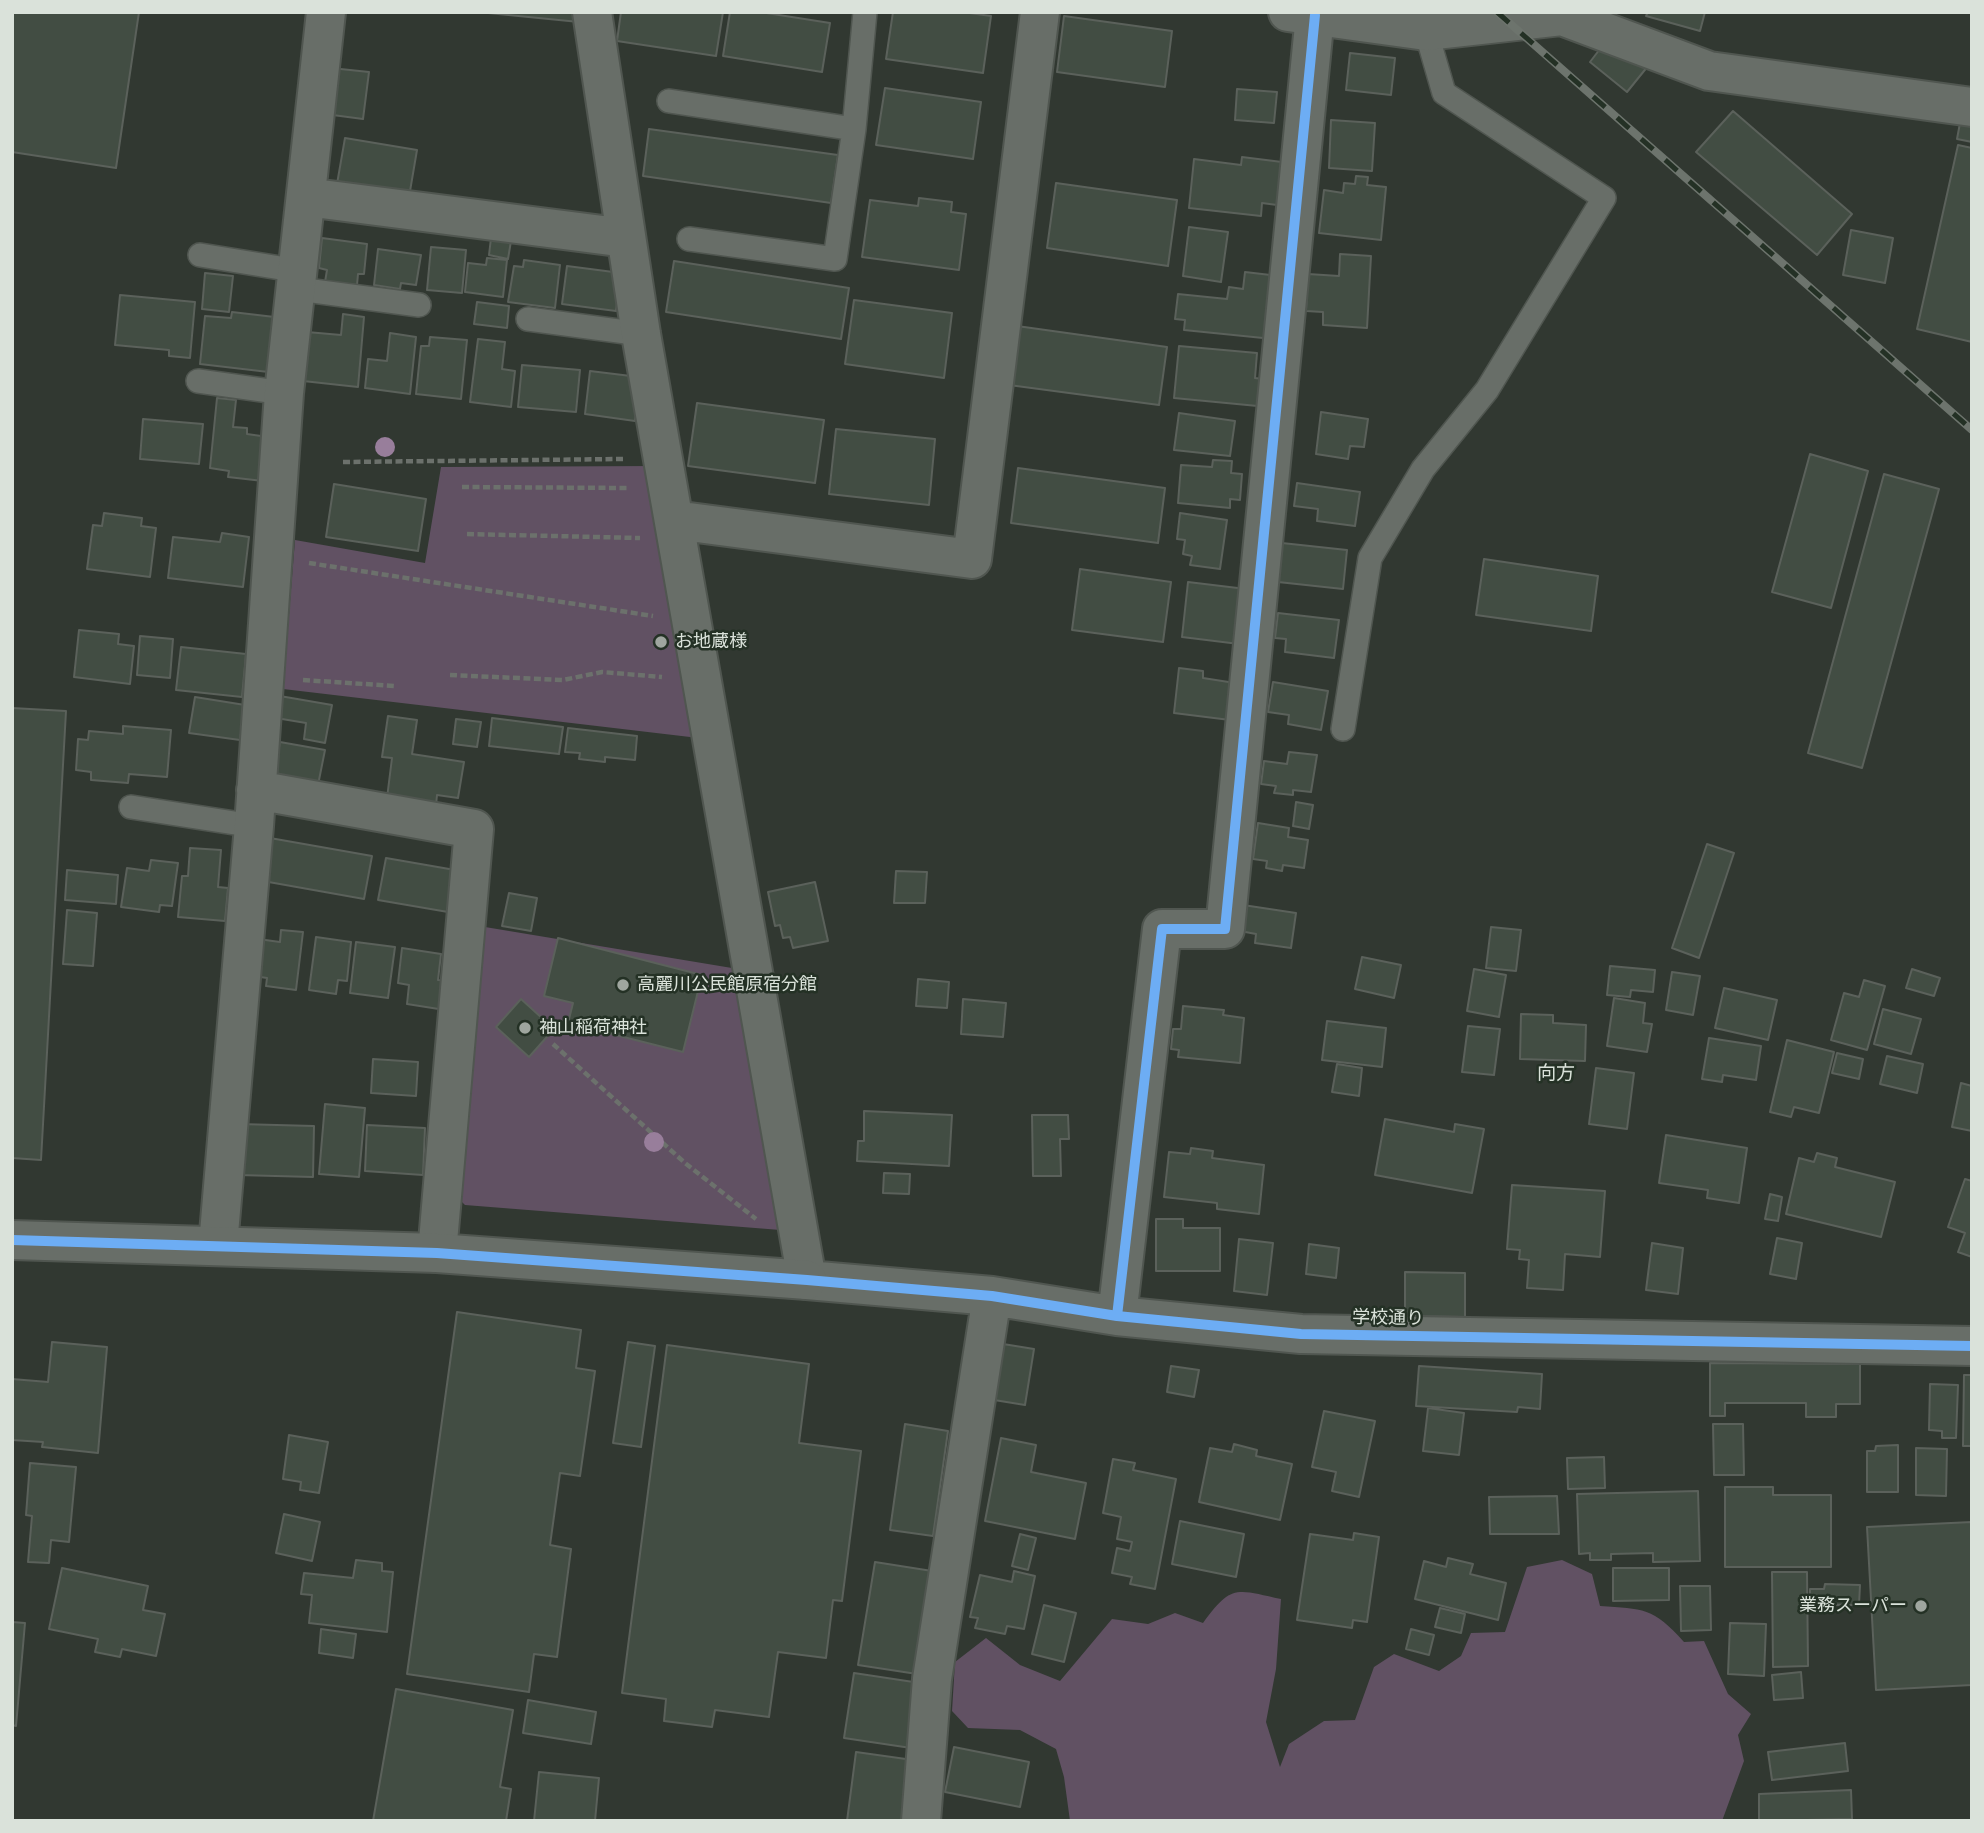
<!DOCTYPE html>
<html>
<head>
<meta charset="utf-8">
<style>
	body { margin:0 }
	#map { position:relative; width:1984px; height:1833px; overflow:hidden; background:#313831; font-family:Raleway,sans-serif }
	canvas { display:block }
	.frame { position:absolute; inset:0; border:14px solid #dae2da; pointer-events:none }
</style>
</head>
<body>
<div id="map">
<canvas width="1984" height="1833"></canvas>
<div class="frame"></div>
</div>
<script>
const context = document.querySelector('canvas').getContext('2d');
context.lineJoin = 'round';
function fillPath(path, color) {
  context.fillStyle = color;
  context.fill(path, 'evenodd');
}
function stroke(path, color, width, dash) {
  context.strokeStyle = color;
  context.lineWidth = width;
  context.lineCap = dash ? 'butt' : 'round';
  context.setLineDash(dash || []);
  context.stroke(path);
}
function write(font, color, halo, rows, align = 'center') {
  context.font = font + ' Raleway,"Noto Sans JP",sans-serif';
  context.lineWidth = 5;
  context.setLineDash([]);
  context.textBaseline = 'middle';
  context.strokeStyle = halo;
  context.fillStyle = color;
  for (const [text, x, y, turn = 0] of rows) {
    context.save();
    context.translate(x, y);
    context.rotate((+turn || 0) * Math.PI / 180);
    context.textAlign = isNaN(turn) ? turn : align;
    if (halo) context.strokeText(text, 0, 0);
    context.fillText(text, 0, 0);
    context.restore();
  }
}
fillPath(new Path2D(`
	M657 466 707 739 283 689 295 540 425 563 441 467Z
	M479 926 738 969 793 1231 465 1205 454 1194Z
	M1562 1560 1592 1574 1600 1606C1643 1609 1653 1607 1684 1642L1704 1641 1728 1694 1751 1714 1738 1735 1744 1761 1722 1821H1070L1064 1777 1056 1749 1020 1730 968 1728 952 1711 955 1662 986 1638 1020 1665 1060 1681 1112 1619 1148 1624 1175 1613 1203 1623C1231 1584 1236 1589 1281 1599L1276 1669 1266 1722 1280 1767 1289 1744 1324 1721 1355 1720 1374 1667 1394 1654 1439 1671 1461 1656 1471 1633 1505 1632 1527 1567Z`), '#615163');
const building = new Path2D(`
	M12 12H139L116 168 12 152Z
	M478 12H580L579 22Z
	M621 12H723L716 56 617 41Z
	M730 12H760L830 23 822 72 723 56Z
	M893 12H962L991 16 983 73 886 59Z
	M1648 12H1705L1700 31 1646 16Z
	M1064 16 1172 31 1165 87 1057 72Z
	M1603 45 1648 66 1627 92 1590 62Z
	M1350 53 1395 58 1391 95 1346 90Z
	M331 68 369 72 363 119 325 114Z
	M885 88 981 102 973 159 876 145Z
	M1237 89 1277 92 1274 123 1235 120Z
	M1733 111 1852 214 1817 255 1696 152Z
	M1331 120 1375 123 1372 171 1329 168Z
	M1960 123 1972 125V142L1957 139Z
	M649 129 838 155 831 203 643 176Z
	M345 138 417 150 409 197 337 184Z
	M1958 145 1972 148V342L1917 329Z
	M1242 157 1282 162 1277 205 1262 203 1261 216 1189 208 1194 159 1241 165Z
	M1356 176 1368 177 1367 185 1386 187 1381 240 1319 233 1324 190 1343 193 1344 183 1355 184Z
	M1056 183 1177 200 1168 266 1047 248Z
	M919 198 952 202 951 212 966 214 959 270 862 257 870 200 918 206Z
	M1189 227 1228 232 1221 282 1183 276Z
	M1851 230 1893 238 1885 283 1843 275Z
	M322 238 367 244 364 274H358L357 285 325 282 327 270 319 268Z
	M491 238 511 241 508 259 489 255Z
	M431 247 466 250 462 293 427 290Z
	M378 249 421 255 416 285 401 283 400 289 374 285Z
	M1340 254 1371 256 1367 328 1323 325V312L1306 311 1308 274 1339 276Z
	M487 258 507 260 503 297 465 292 468 263 486 265Z
	M524 260 560 265 555 308 508 302 514 266 523 267Z
	M674 261 849 288 841 339 666 312Z
	M567 266 621 273 616 311 562 304Z
	M1245 272 1279 276 1273 339 1184 330 1185 320 1175 319 1178 294 1227 299 1229 287 1243 289Z
	M205 273 233 276 229 312 202 309Z
	M120 295 195 302 190 358 169 356V350L115 345Z
	M854 300 952 313 944 378 845 364Z
	M477 302 509 306 507 328 474 324Z
	M232 312 283 318 277 373 200 364 205 316 231 318Z
	M343 314 364 317 358 387 303 381 307 332 341 335Z
	M1017 326 1167 347 1159 405 1009 385Z
	M390 333 416 337 410 394 365 388 368 359 387 361Z
	M430 337 467 340 461 399 416 394 421 346H429Z
	M478 339 505 342 502 369 515 371 511 407 470 402Z
	M1179 346 1257 353 1255 378 1270 380 1268 407 1174 398Z
	M522 365 580 370 576 412 518 407Z
	M590 371 639 377 635 421 585 414Z
	M217 398 236 400 233 427 247 428V434L268 437 263 481 228 477 229 471 210 468Z
	M697 403 824 420 815 483 688 466Z
	M1321 412 1368 419 1364 447 1350 446 1348 459 1316 454Z
	M1179 413 1235 421 1230 456 1174 450Z
	M143 419 203 424 199 464 140 459Z
	M836 429 935 439 929 505 829 494Z
	M1810 454 1868 471 1831 608 1772 592Z
	M1213 460 1232 461 1231 473 1242 474 1240 500 1230 499V508L1178 503 1181 465 1212 467Z
	M1018 468 1165 488 1158 543 1011 523Z
	M1884 474 1939 489 1862 768 1808 753Z
	M1297 483 1360 492 1355 526 1317 521 1318 509 1294 506Z
	M334 484 426 499 418 551 326 537Z
	M104 513 142 518 141 526 156 528 150 577 87 569 93 525 102 526Z
	M1180 513 1227 520 1220 569 1190 565 1192 556 1183 554 1185 540 1177 539Z
	M222 533 249 537 243 587 168 578 173 537 220 542Z
	M1282 543 1347 550 1343 589 1278 582Z
	M1484 559 1598 576 1591 631 1476 615Z
	M1080 569 1171 582 1163 642 1072 630Z
	M1188 582 1246 589 1239 644 1182 637Z
	M1278 613 1339 620 1334 658 1285 652 1286 639 1275 638Z
	M79 630 119 634 118 644 134 646 130 684 74 677Z
	M140 636 173 639 170 678 137 675Z
	M181 647 246 654 242 697 176 690Z
	M1179 668 1203 671V678L1235 683 1230 720 1174 713Z
	M1273 682 1328 691 1321 730 1288 724 1289 715 1268 712Z
	M274 695 332 705 325 743 304 739 306 723 270 717Z
	M195 697 245 705 240 740 189 733Z
	M12 708 66 711 41 1160 12 1158Z
	M388 716 417 720 412 754 464 762 458 798 437 795 436 805 387 798 392 758 382 757Z
	M492 718 563 727 559 754 489 746Z
	M456 719 481 722 477 747 453 744Z
	M123 726 171 730 167 777 129 774 128 783 91 780V772L76 770 78 739 88 740 89 731 123 734Z
	M568 728 637 736 635 760 605 757V762L579 759 580 753 565 752Z
	M280 742 325 750 318 785 274 777Z
	M1289 752 1317 755 1311 792 1293 790V795L1274 793 1276 786 1261 784 1264 761 1287 764Z
	M1296 802 1313 805 1309 829 1293 826Z
	M1258 823 1289 828 1288 837 1308 840 1304 868 1283 865 1282 871 1266 868 1267 861 1253 859Z
	M270 838 372 856 364 899 263 881Z
	M1707 844 1734 853 1699 958 1672 948Z
	M190 848 221 850 218 887 228 888 225 921 178 917 182 876H188Z
	M386 858 455 870 448 912 378 900Z
	M151 860 178 863 172 906 160 905 159 912 121 907 127 868 149 871Z
	M67 870 118 875 116 904 65 900Z
	M896 871 927 872 925 903H894Z
	M815 882 828 941 793 948 790 937 783 938 780 925 775 926 768 892Z
	M509 893 537 898 531 931 502 926Z
	M1243 905 1296 913 1291 948 1255 943 1256 934 1240 931Z
	M67 910 97 913 93 966 63 964Z
	M1491 927 1521 930 1516 971 1486 968Z
	M281 930 303 932 296 990 266 986 267 978 254 976 258 939 280 942Z
	M316 937 351 942 347 981 338 980 336 994 309 990Z
	M558 938 702 975 683 1052 568 1023 573 1003 544 996Z
	M356 942 395 947 388 998 350 993Z
	M402 948 441 954 438 980 449 981 445 1010 407 1004 409 985 398 983Z
	M1362 957 1401 965 1394 998 1355 989Z
	M1610 966 1655 970 1653 992 1631 990 1630 997 1607 995Z
	M1474 969 1506 975 1499 1017 1467 1011Z
	M1912 969 1940 978 1934 996 1906 988Z
	M1672 972 1700 976 1693 1015 1666 1010Z
	M918 979 949 982 947 1008 916 1006Z
	M1864 980 1885 986 1867 1050 1831 1040 1844 993 1859 997Z
	M1724 988 1777 1000 1768 1040 1715 1028Z
	M1614 998 1645 1003 1643 1023 1652 1024 1647 1052 1607 1046Z
	M521 999 554 1029 529 1057 496 1027Z
	M963 999 1006 1003 1003 1037 961 1034Z
	M1183 1006 1224 1010 1223 1015 1244 1018 1240 1063 1178 1057 1179 1050 1171 1049 1173 1029H1181Z
	M1883 1009 1921 1019 1911 1054 1874 1044Z
	M1521 1014 1553 1015V1023L1586 1025 1585 1061 1520 1059Z
	M1327 1021 1386 1028 1382 1067 1322 1060Z
	M1468 1026 1500 1029 1494 1075 1462 1072Z
	M1709 1038 1761 1046 1756 1080 1723 1075 1722 1082 1702 1079Z
	M1787 1040 1834 1052 1819 1113 1794 1107 1791 1117 1770 1112Z
	M1837 1053 1863 1059 1859 1079 1832 1073Z
	M1887 1056 1923 1064 1917 1093 1880 1084Z
	M373 1059 418 1062 416 1096 371 1093Z
	M1337 1064 1362 1068 1359 1096 1332 1092Z
	M1596 1068 1634 1073 1627 1129 1589 1124Z
	M1961 1083 1972 1086V1131L1952 1127Z
	M325 1104 365 1108 359 1177 319 1174Z
	M864 1111 952 1115 949 1166 857 1161 858 1141H864Z
	M1032 1115H1068L1069 1139H1060L1061 1176H1033Z
	M1385 1119 1454 1132 1455 1124 1484 1129 1472 1193 1375 1175Z
	M239 1124 314 1126 313 1177 238 1175Z
	M367 1125 425 1128 423 1175 365 1171Z
	M1666 1135 1747 1148 1739 1203 1707 1198 1708 1190 1659 1183Z
	M1191 1148 1213 1151 1212 1158 1264 1165 1259 1214 1217 1209V1203L1164 1197 1169 1152 1190 1154Z
	M1817 1153 1837 1158 1835 1167 1895 1182 1881 1237 1786 1214 1799 1158 1814 1162Z
	M884 1173 910 1174 909 1194 883 1193Z
	M1965 1179 1972 1181V1257L1958 1252 1965 1233 1948 1227Z
	M1512 1185 1605 1191 1600 1257 1565 1254 1563 1290 1527 1288 1529 1260 1519 1259 1520 1250 1507 1249Z
	M1770 1194 1782 1197 1778 1221 1765 1219Z
	M1156 1219H1183V1228H1220V1271H1156Z
	M1777 1238 1802 1243 1796 1279 1770 1274Z
	M1239 1239 1273 1243 1267 1295 1234 1291Z
	M1652 1243 1683 1248 1678 1294 1646 1290Z
	M1309 1244 1339 1248 1336 1278 1306 1274Z
	M1405 1272 1465 1273V1317L1405 1316Z
	M457 1312 581 1330 576 1368 595 1371 580 1476 560 1473 550 1545 571 1549 557 1657 534 1654 529 1692 407 1674Z
	M52 1342 107 1347 98 1453 42 1447 43 1442 12 1440V1379L48 1382Z
	M628 1342 655 1346 641 1447 613 1443Z
	M997 1343 1034 1349 1025 1405 988 1399Z
	M667 1345 809 1364 799 1443 861 1451 842 1601 833 1600 826 1658 778 1652 769 1717 715 1710 712 1727 664 1721 666 1699 622 1693Z
	M1710 1363 1860 1364V1404H1836V1417H1806V1403H1725V1416H1710Z
	M1171 1366 1199 1370 1194 1397 1167 1392Z
	M1419 1366 1542 1374 1540 1409 1518 1407 1517 1412 1416 1406Z
	M1964 1375H1972V1446H1963Z
	M1930 1384 1958 1385 1956 1438H1942V1431L1929 1430Z
	M1428 1408 1464 1413 1459 1455 1423 1451Z
	M1324 1411 1375 1421 1359 1497 1332 1491 1336 1472 1312 1467Z
	M905 1424 948 1431 933 1536 890 1530Z
	M1713 1424H1743L1744 1475H1714Z
	M289 1435 328 1442 319 1493 300 1490 301 1482 283 1479Z
	M1001 1438 1036 1445 1031 1472 1086 1483 1075 1539 985 1521Z
	M1234 1444 1257 1450 1256 1456 1292 1464 1280 1520 1199 1502 1210 1448 1232 1452Z
	M1898 1445V1492H1867V1451H1875L1876 1446Z
	M1916 1448 1947 1449 1946 1496 1916 1495Z
	M1604 1457 1605 1488 1568 1489 1567 1458Z
	M1113 1459 1135 1463 1133 1470 1176 1479 1155 1589 1130 1584 1132 1577 1112 1573 1117 1548 1130 1551 1132 1542 1117 1539 1121 1517 1103 1513Z
	M30 1463 76 1467 69 1542 51 1540 49 1563 28 1562 32 1516 26 1515Z
	M1725 1487H1773V1495H1831V1567H1725Z
	M1698 1491 1700 1561 1653 1562V1553L1611 1554V1560H1590V1553L1579 1554 1577 1494Z
	M1557 1496 1559 1534H1490L1489 1497Z
	M284 1514 320 1522 312 1561 276 1553Z
	M1180 1521 1244 1534 1236 1577 1172 1564Z
	M1972 1522V1685L1876 1690 1867 1527Z
	M1354 1533 1379 1537 1367 1622 1353 1620 1352 1628 1297 1620 1310 1534 1353 1540Z
	M1020 1534 1036 1538 1028 1570 1012 1566Z
	M1448 1558 1473 1564 1470 1574 1506 1583 1498 1620 1415 1599 1424 1561 1446 1567Z
	M356 1560 382 1563V1571L393 1572 387 1632 309 1623 312 1595 301 1594 304 1573 353 1578Z
	M875 1562 932 1571 917 1674 858 1665Z
	M62 1568 148 1586 143 1610 165 1614 156 1656 122 1649 120 1657 95 1652 98 1639 49 1629Z
	M1613 1568H1669V1600L1613 1601Z
	M1014 1571 1035 1576 1024 1629 1007 1626 1005 1634 975 1628 978 1618 970 1617 980 1575 1012 1582Z
	M1772 1572H1807L1808 1666 1773 1667Z
	M1825 1584 1860 1585 1859 1605H1810V1589H1824Z
	M1680 1586H1710L1711 1630 1681 1631Z
	M1044 1605 1076 1613 1064 1662 1032 1654Z
	M1440 1608 1465 1614 1461 1633 1435 1627Z
	M12 1622 25 1623 16 1726 12 1725Z
	M1730 1623 1766 1624 1764 1676 1728 1674Z
	M321 1629 356 1634 353 1658 319 1653Z
	M1411 1629 1434 1635 1429 1655 1406 1649Z
	M1801 1672 1803 1698 1774 1700 1772 1675Z
	M854 1673 920 1683 911 1748 844 1738Z
	M396 1689 513 1710 500 1787 511 1789 506 1821H373Z
	M528 1700 596 1712 591 1744 523 1733Z
	M1845 1743 1848 1771 1772 1780 1768 1752Z
	M954 1747 1029 1762 1020 1807 945 1792Z
	M856 1752 913 1760 904 1821H847Z
	M539 1772 599 1778 595 1821H534Z
	M1851 1790 1852 1819 1759 1821V1794Z`);
fillPath(building, '#424d43');
stroke(building, '#5b615b', 2);
const lane = new Path2D(`
	M669 101 854 129
	M689 239 835 259 854 129 865 12
	M200 255 299 271
	M298 289 419 305
	M528 319 641 334
	M198 381 284 393
	M1343 729 1370 558 1423 469 1487 390 1604 198 1444 93 1426 31
	M131 807 254 826`);
const street = new Path2D(`
	M592 12 641 334 807 1280 992 1296 1117 1316 1301 1334 1972 1346
	M1288 12 1426 31 1562 16 1709 71 1972 107
	M306 197 626 238
	M674 520 972 559 1040 12
	M256 790 474 829 437 1253
	M218 1245 254 826 284 393 326 12
	M1117 1316 1162 929H1225L1315 15
	M921 1821 932 1679 992 1296`);
const secondary = new Path2D(`
	M12 1240 437 1253 807 1280`);
stroke(lane, '#505650', 26);
stroke(street, '#505650', 42);
stroke(secondary, '#505650', 42);
stroke(new Path2D(`
	M343 462 624 459
	M462 487 628 488
	M467 534 640 538
	M309 563 653 616
	M450 675 563 680 602 672 662 677
	M303 680 395 686
	M553 1044 685 1163 756 1219`), '#6c716c', 4.5, [7, 3.5]);
stroke(lane, '#686e68', 23);
stroke(street, '#686e68', 38);
stroke(secondary, '#686e68', 38);
const rail = new Path2D(`
	M1497 12 1972 430`);
stroke(rail, '#6d746d', 8);
stroke(rail, '#243125', 5, [16]);
stroke(new Path2D(`
	M12 1240 437 1253 807 1280 992 1296 1117 1316 1301 1334 1972 1346
	M1117 1316 1162 929H1225L1315 15`), '#6dadf4', 10);
context.fillStyle = '#987e9b';
for (const [x, y] of [
	[385,447],
	[654,1142]
]) {
  context.beginPath();
  context.arc(x, y, 10, 0, 2 * Math.PI);
  context.fill();
}
for (const [x, y, r, color] of [
	[661,642,7,"#9fa69f"],
	[623,985,7,"#9fa69f"],
	[525,1028,7,"#9fa69f"],
	[1921,1606,7,"#9fa69f"]
]) {
  const dot = new Path2D();
  dot.arc(x, y, r, 0, 2 * Math.PI);
  context.fillStyle = color;
  context.fill(dot);
  stroke(dot, '#243125', 2.5);
}
write('18px', '#dae2da', '#243125', [
	["お地蔵様",675,642],
	["高麗川公民館原宿分館",637,985],
	["袖山稲荷神社",539,1028],
	["業務スーパー",1907,1606,"right"]
], 'left');
write('18px', '#dae2da', '#243125', [
	["学校通り",1388,1318,1]
]);
write('19px', '#dae2da', '#243125', [
	["向方",1556,1073]
]);
</script>
</body>
</html>
